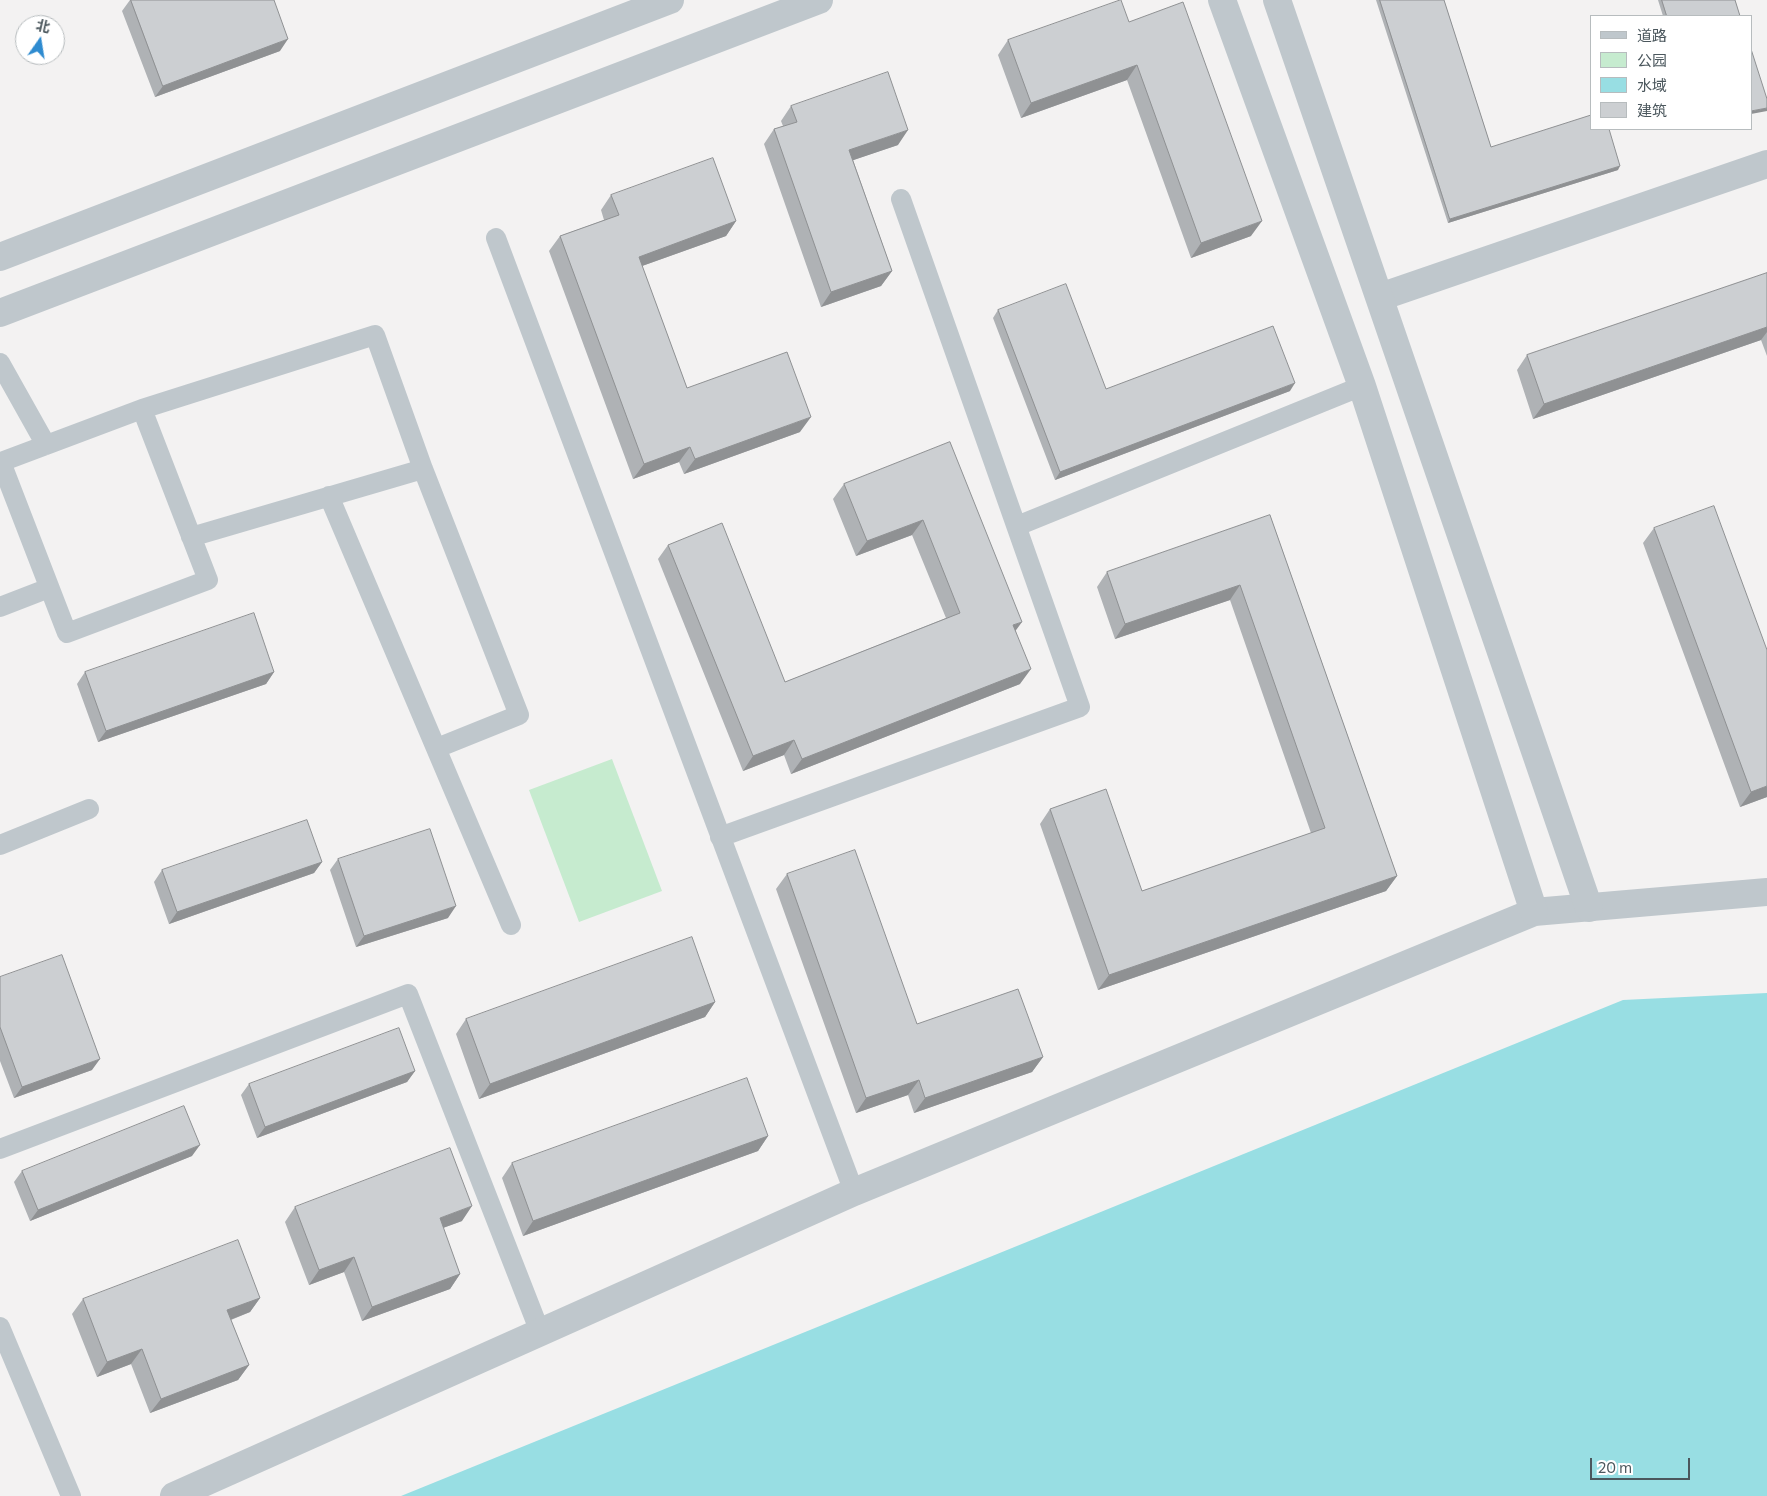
<!DOCTYPE html>
<html>
<head>
<meta charset="utf-8">
<style>
	body { margin:0 }
	#map { position:relative; width:1767px; height:1496px; overflow:hidden; background:#f3f2f2; font-family:Commissioner,"Noto Sans SC",sans-serif }
	canvas { display:block }
	.legend { position:absolute; left:1590px; top:15px; width:162px; height:115px; box-sizing:border-box; background:#fff; border:1px solid #b7bcbe; margin:0; padding:6px 9px; list-style:none; font-size:15px; color:#4b575d }
	.legend li { display:flex; align-items:center; gap:10px; height:25px }
	.legend b { width:25px; border:1px solid #b7bcbe }
	.north { position:absolute; left:15px; top:15px; width:50px; height:50px; box-sizing:border-box; background:#fff; border:1px solid #b7bcbe; border-radius:50%; rotate:13deg; font-size:14px; font-weight:700; line-height:20px; text-align:center; color:#4b575d }
	.north::after { content:''; display:block; margin:auto; width:18px; height:22px; background:#2e8bd0; clip-path:polygon(50% 0,100% 100%,50% 72%,0 100%) }
	.scale { position:absolute; left:1590px; top:1458px; width:100px; height:22px; box-sizing:border-box; border:2px solid #4b575d; border-top:0; padding-left:6px; font-size:15px; line-height:18px; white-space:nowrap; color:#4b575d; -webkit-text-stroke:4px #fff; paint-order:stroke }
</style>
</head>
<body>
<div id="map">
<canvas width="1767" height="1496"></canvas>
<ul class="legend">
<li><b style="height:6px;background:#bfc7cc"></b>道路</li>
<li><b style="height:14px;background:#c6ebcf"></b>公园</li>
<li><b style="height:14px;background:#98dee3"></b>水域</li>
<li><b style="height:14px;background:#cccfd2"></b>建筑</li>
</ul>
<div class="north">北</div>
<div class="scale">20 m</div>
</div>
<script>
const context = document.querySelector('canvas').getContext('2d');
context.lineJoin = 'round';
function fillPath(path, color) {
  context.fillStyle = color;
  context.fill(path, 'evenodd');
}
function stroke(path, color, width, dash) {
  context.strokeStyle = color;
  context.lineWidth = width;
  context.lineCap = dash ? 'butt' : 'round';
  context.setLineDash(dash || []);
  context.stroke(path);
}
fillPath(new Path2D(`
	M612 759 662 891 579 922 529 790Z`), '#c6ebcf');
fillPath(new Path2D(`
	M1767 993V1496H401L1623 1000Z`), '#98dee3');
stroke(new Path2D(`
	M496 238 854 1192
	M0 363 46 445
	M142 409 375 335 423 469 519 715 437 748
	M142 409 208 580 67 633 1 462Z
	M329 496 511 925
	M1017 526 1362 386
	M191 537 423 469
	M0 607 49 588
	M720 837 1080 707 901 199
	M0 845 89 809
	M0 1149 408 994 540 1332
	M0 1327 71 1496`), '#bfc7cc', 20);
stroke(new Path2D(`
	M1380 297 1767 164
	M174 1496 854 1192 1534 912 1767 892`), '#bfc7cc', 28);
stroke(new Path2D(`
	M1222 0 1362 386 1534 912
	M1277 0 1589 908
	M0 257 670 0
	M0 313 819 0`), '#bfc7cc', 28);
fillPath(new Path2D(`
	M130 0H274L280 51 155 97 122 11Z
	M1376 0H1444L1491 147 1618 170 1448 223Z
	M1658 0H1735L1740 16H1663Z
	M1129 22 1251 236 1191 258 1127 80 1021 118 998 55 1008 40Z
	M791 106 898 145 853 160 892 271 881 286 821 307 764 144 774 129 783 126 781 121Z
	M611 195 736 221 726 236 642 266 687 388 800 432 684 474 679 462 633 479 549 251 560 236 604 220 601 210Z
	M1767 273V356L1761 340 1533 419 1517 370 1527 355Z
	M998 310 1106 389 1290 391 1055 480 993 318Z
	M950 442 1016 631 1020 684 791 774 784 755 743 771 658 559 668 545 785 682 946 618 912 535 856 556 833 499 844 484Z
	M1270 515 1397 876 1386 891 1098 990 1040 824 1050 809 1142 891 1311 833 1230 600 1115 639 1097 587 1107 572Z
	M1654 528 1767 797 1740 807 1643 543Z
	M85 672H274L266 684 98 742 77 684Z
	M338 859 448 918 356 947 330 870Z
	M322 862 314 873 169 924 154 882 162 870Z
	M787 874 917 1024 1043 1057 1032 1072 914 1113 908 1095 856 1113 776 889Z
	M0 977 92 1070 14 1098 0 1061Z
	M715 1002 705 1017 479 1099 456 1034 466 1019Z
	M415 1071 407 1082 257 1138 241 1095 249 1084Z
	M768 1136 758 1151 523 1236 502 1178 512 1163Z
	M192 1156 30 1221 14 1182 22 1171Z
	M295 1207 462 1221 443 1228 460 1274 450 1289 362 1321 344 1272 309 1285 285 1222Z
	M260 1298 250 1312 231 1320 249 1365 238 1380 150 1413 131 1364 97 1377 72 1314 83 1299Z`), '#afb2b5');
fillPath(new Path2D(`
	M288 39 280 51 155 97 163 86Z
	M1137 65 1127 80 1021 118 1031 103Z
	M1767 108V111L1751 114V111Z
	M908 130 898 145 839 165 849 150Z
	M1620 166 1618 170 1448 223 1450 219Z
	M736 221 726 236 628 271 639 257Z
	M1262 221 1251 236 1191 258 1201 243Z
	M892 271 881 286 821 307 831 292Z
	M1767 327V332L1761 340 1533 419 1544 404Z
	M1295 383 1290 391 1055 480 1060 472Z
	M811 417 800 432 684 474 695 459Z
	M690 447 679 462 633 479 644 464Z
	M923 520 912 535 856 556 867 541Z
	M1240 585 1230 600 1115 639 1125 624Z
	M1022 622 1011 637 1013 625Z
	M1031 669 1020 684 791 774 802 759Z
	M274 672 266 684 98 742 106 731Z
	M794 740 784 755 743 771 753 756Z
	M1767 786V797L1740 807 1751 792Z
	M322 862 314 873 169 924 177 912Z
	M1397 876 1386 891 1098 990 1109 975Z
	M456 906 448 918 356 947 364 936Z
	M715 1002 705 1017 479 1099 490 1084Z
	M1043 1057 1032 1072 914 1113 925 1098Z
	M100 1059 92 1070 14 1098 22 1087Z
	M415 1071 407 1082 257 1138 265 1127Z
	M919 1080 908 1095 856 1113 866 1098Z
	M768 1136 758 1151 523 1236 533 1221Z
	M200 1145 192 1156 30 1221 38 1210Z
	M472 1206 462 1221 429 1233 440 1218Z
	M354 1257 344 1272 309 1285 319 1270Z
	M460 1274 450 1289 362 1321 372 1307Z
	M260 1298 250 1312 217 1325 227 1310Z
	M142 1349 131 1364 97 1377 107 1362Z
	M249 1365 238 1380 150 1413 161 1399Z`), '#8f9193');
const building = new Path2D(`
	M131 0H274L288 39 163 86Z
	M1121 0 1129 22 1183 2 1262 221 1201 243 1137 65 1031 103 1008 40Z
	M1380 0H1444L1491 147 1591 115V129H1609L1620 166 1450 219Z
	M1662 0H1735L1740 16H1667Z
	M1751 49 1767 99V108L1751 111Z
	M888 72 908 130 849 150 892 271 831 292 774 129 797 122 791 106Z
	M713 158 736 221 639 257 687 388 787 352 811 417 695 459 690 447 644 464 560 236 619 215 611 195Z
	M1767 273V327L1544 404 1527 355Z
	M1066 284 1106 389 1273 326 1295 383 1060 472 998 310Z
	M950 442 1022 622 1013 625 1031 669 802 759 794 740 753 756 668 545 722 523 785 682 960 613 923 520 867 541 844 484Z
	M1714 506 1767 650V786L1751 792 1654 528Z
	M1270 515 1397 876 1109 975 1050 809 1106 789 1142 891 1325 828 1240 585 1125 624 1107 572Z
	M254 613 274 672 106 731 85 672Z
	M307 820 322 862 177 912 162 870Z
	M430 829 456 906 364 936 338 859Z
	M855 850 917 1024 1018 989 1043 1057 925 1098 919 1080 866 1098 787 874Z
	M692 937 715 1002 490 1084 466 1019Z
	M62 955 100 1059 22 1087 0 1027V977Z
	M399 1028 415 1071 265 1127 249 1084Z
	M747 1078 768 1136 533 1221 512 1163Z
	M184 1106 200 1145 38 1210 22 1171Z
	M450 1148 472 1206 440 1218 460 1274 372 1307 354 1257 319 1270 295 1207Z
	M238 1240 260 1298 227 1310 249 1365 161 1399 142 1349 107 1362 83 1299Z`);
fillPath(building, '#cccfd2');
stroke(building, '#8f9193', 1);
</script>
</body>
</html>
